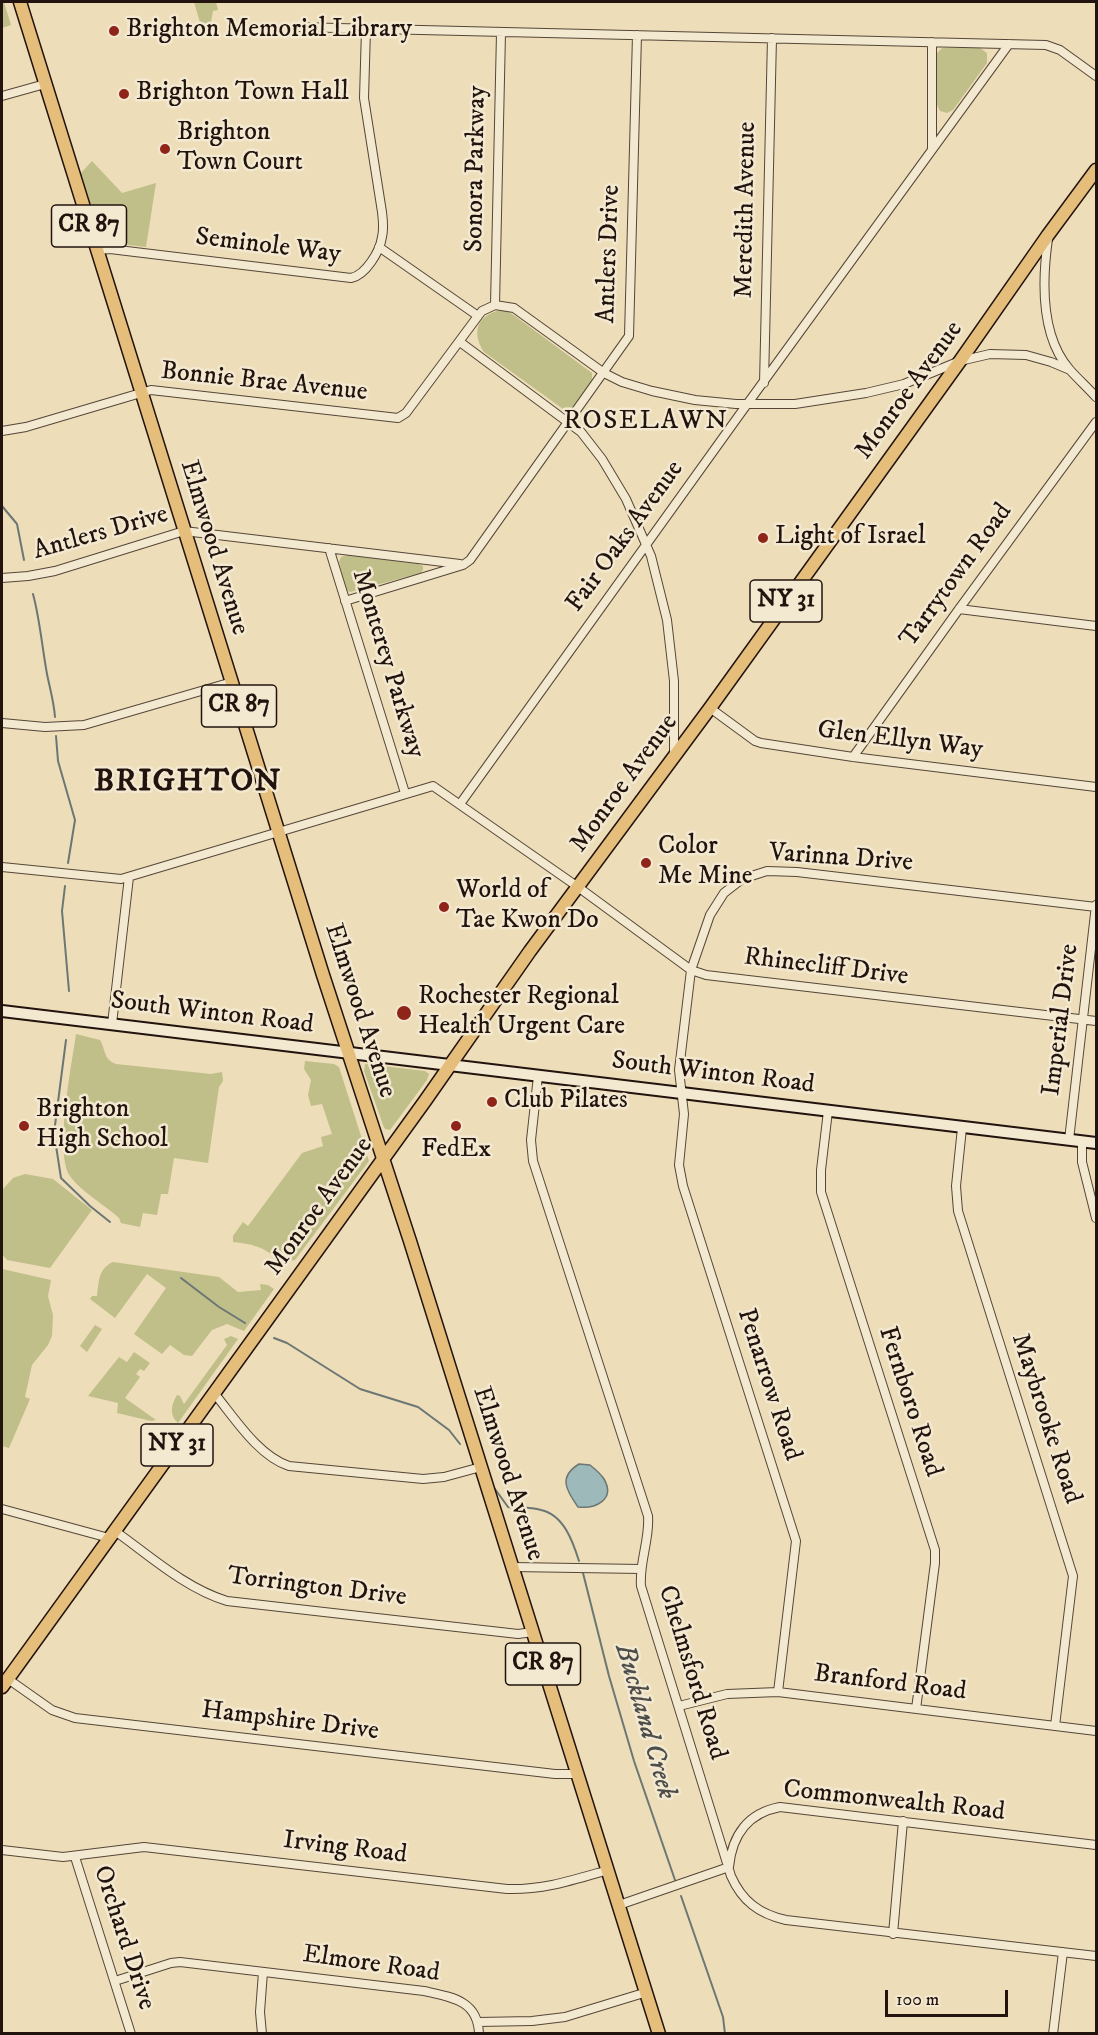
<!DOCTYPE html>
<html>
<head>
<meta charset="utf-8">
<style>
	body { margin:0 }
	#map { position:relative; width:1098px; height:2035px; overflow:hidden; background:#edddb8; font-family:"IM FELL DW Pica",serif }
	canvas { display:block }
	.frame { position:absolute; inset:0; border:3px solid #22130e; pointer-events:none }
	.scale { position:absolute; left:885px; top:1990px; width:123px; height:27px; box-sizing:border-box; border:3px solid #22130e; border-top:0; padding-left:8px; font-size:18px; line-height:21px; white-space:nowrap; color:#22130e; -webkit-text-stroke:4px #f3e9d1; paint-order:stroke }
</style>
</head>
<body>
<div id="map">
<canvas width="1098" height="2035"></canvas>
<div class="frame"></div>
<div class="scale">100 m</div>
</div>
<script>
const context = document.querySelector('canvas').getContext('2d');
context.lineJoin = 'round';
function fillPath(path, color) {
  context.fillStyle = color;
  context.fill(path, 'evenodd');
}
function stroke(path, color, width, dash) {
  context.strokeStyle = color;
  context.lineWidth = width;
  context.lineCap = dash ? 'butt' : 'round';
  context.setLineDash(dash || []);
  context.stroke(path);
}
function write(font, color, halo, rows, align = 'center') {
  context.font = font + ' "IM FELL DW Pica",serif';
  context.lineWidth = 5;
  context.setLineDash([]);
  context.textBaseline = 'middle';
  context.strokeStyle = halo;
  context.fillStyle = color;
  for (const [text, x, y, turn = 0] of rows) {
    context.save();
    context.translate(x, y);
    context.rotate((+turn || 0) * Math.PI / 180);
    context.textAlign = isNaN(turn) ? turn : align;
    if (halo) context.strokeText(text, 0, 0);
    context.fillText(text, 0, 0);
    context.restore();
  }
}
fillPath(new Path2D(`
	M2 2H4L11 25 2 28Z
	M194 2H216L218 10 213 11 211 22 201 26Z
	M942 48H980L987 53V63L953 110 947 113 940 111 937 105V53Z
	M92 161 122 193 156 183 146 247 111 243 101 236 81 173Z
	M497 311H507L515 316 592 373V380L571 409H563L484 352C472 334 476 317 497 311Z
	M347 555 419 564 423 566V570L421 573 350 592 346 590 339 562 341 557Z
	M76 1034 100 1040C106 1050 103 1059 116 1064L211 1074 222 1072 223 1081 219 1087 208 1163 174 1158 168 1194H161L157 1215 143 1213 140 1227 121 1223 119 1218C105 1205 80 1191 70 1176 54 1153 72 1063 76 1034Z
	M305 1061 334 1064 339 1067 369 1161 295 1260C278 1263 272 1252 258 1247 250 1244 242 1243 233 1242V1236L243 1222 248 1226 302 1153 323 1146 321 1137 332 1134 322 1104 311 1106 308 1095 311 1080 304 1069Z
	M365 1064 425 1071 429 1074 427 1080 390 1130 385 1129 383 1125 364 1071Z
	M25 1174 53 1179 92 1210 50 1268 7 1260 2 1254V1190L13 1178Z
	M113 1262 219 1277 238 1292 261 1290 260 1284 268 1285 274 1289 244 1331 227 1324 212 1330 192 1356 184 1355 170 1345 162 1354 134 1334 166 1288 147 1274 115 1318 90 1299 92 1296H97C99 1281 98 1269 113 1262Z
	M2 1269 51 1280 48 1296 53 1315 52 1336 48 1345 32 1365 25 1397 30 1399 9 1448 2 1446Z
	M95 1325 102 1329 87 1352 80 1346Z
	M231 1336 238 1339 178 1423C169 1415 171 1405 177 1395L180 1396 184 1404 227 1345 224 1339Z
	M134 1352 150 1363 144 1371 140 1369 136 1374 140 1377 125 1398 156 1420 151 1421 117 1413 118 1403 88 1396 119 1357 127 1362Z`), '#c0bf8a');
const water = new Path2D(`
	M579 1464 590 1465C595 1469 601 1474 604 1479 616 1500 595 1509 578 1507 566 1490 558 1477 579 1464Z`);
fillPath(water, '#9db9b9');
stroke(water, '#6c7775', 1.5);
stroke(new Path2D(`
	M2 506 17 524 24 560
	M33 594C40 620 42 647 47 674 50 689 54 702 55 717
	M56 736 58 761 75 820 68 863
	M65 886 62 911 69 991
	M66 1040 54 1133 61 1178 90 1206 110 1222
	M181 1278 219 1307 245 1323
	M274 1338 287 1343 360 1389 418 1407 449 1430 460 1444
	M495 1489 508 1507C519 1508 531 1507 541 1510 564 1515 573 1542 579 1561
	M583 1573 609 1676 634 1761 675 1880
	M681 1896 723 2017 725 2034`), '#6c7775', 2);
const street = new Path2D(`
	M296 27 1046 45 1060 50 1096 76
	M2 96 45 84
	M932 149V42
	M1048 239C1042 281 1040 336 1070 370 1079 380 1088 388 1096 397
	M379 247 478 316 482 311 495 305 514 308 604 373 622 382 652 391 695 400 736 404H795L866 393 904 384 960 361 990 354 1026 355 1051 362 1070 370
	M97 250 110 249 351 278C366 275 380 251 382 237 384 229 383 220 382 212L364 98 366 29
	M495 305 501 33
	M460 342 581 432 602 459 626 499 651 556 667 620 674 681V754
	M764 383 772 38
	M2 431 26 427 151 390 398 418 406 413 478 316
	M329 548 405 793
	M2 578 28 576 55 571 184 531 460 564
	M345 601 463 565 470 560 629 336 637 35
	M959 609 1096 626
	M710 708 755 741 761 743 853 757 1096 787
	M2 723 45 727 84 725 232 682
	M853 757 959 609 1096 422
	M460 804 740 414 1009 44
	M2 867 121 879 433 786 578 887 691 970 706 975 1096 1021
	M112 1024 129 877
	M538 1076 531 1140 533 1161 648 1516C650 1539 639 1562 641 1586L731 1876C742 1901 759 1914 786 1920L1096 1956
	M828 1111 821 1170V1192L935 1550V1563L916 1709
	M962 1128 956 1186 958 1211 1073 1576 1055 1726
	M1069 1140 1096 905
	M1082 1142V1162L1096 1218
	M214 1393C234 1417 258 1456 289 1466L423 1479 444 1477 481 1467
	M2 1509 109 1538
	M115 1531C150 1556 185 1588 227 1601L518 1634 533 1632
	M512 1567 641 1569
	M8 1679 52 1710 75 1718 555 1774H578
	M778 1692 796 1541 683 1186 679 1165 684 1114 679 1070 691 970 710 915 724 893 742 879 767 871 797 872 1096 907
	M679 1706 727 1694 778 1692 1096 1731
	M2 1850 63 1857 144 1847 507 1889C544 1890 573 1880 608 1870
	M75 1857 131 2034
	M619 1905 729 1867C732 1835 748 1813 780 1807L1096 1845
	M893 1934 903 1821
	M115 1981 171 1963 180 1962 424 1991C451 1997 478 2000 479 2034
	M478 2022 532 2021 565 2017 647 1992
	M262 2034 260 2012 263 1972
	M1053 2034 1063 1952`);
const secondary = new Path2D(`
	M2 1011 1096 1143`);
const primary = new Path2D(`
	M20 2 323 975 410 1241 659 2034
	M2 1687 425 1101 530 951 710 708 960 361 1048 235 1096 170`);
stroke(street, '#554638', 10);
stroke(secondary, '#22130e', 14);
stroke(primary, '#22130e', 15);
stroke(street, '#f3e9d1', 8);
stroke(secondary, '#f3e9d1', 10);
stroke(primary, '#e6be7c', 12);
for (const [x, y, r, color] of [
	[114,31,6,"#8f2418"],
	[124,94,6,"#8f2418"],
	[165,149,6,"#8f2418"],
	[763,538,6,"#8f2418"],
	[646,863,6,"#8f2418"],
	[444,907,6,"#8f2418"],
	[404,1013,8,"#8f2418"],
	[492,1102,6,"#8f2418"],
	[24,1126,6,"#8f2418"],
	[456,1126,6,"#8f2418"]
]) {
  const dot = new Path2D();
  dot.arc(x, y, r, 0, 2 * Math.PI);
  context.fillStyle = color;
  context.fill(dot);
  stroke(dot, '#f3e9d1', 2);
}
for (const [x, y, w] of [
	[89,226,75],
	[786,601,72],
	[239,706,75],
	[177,1445,72],
	[543,1664,75]
]) {
  const box = new Path2D();
  box.roundRect(x - w / 2, y - 21, w, 42, 4.5);
  context.fillStyle = '#f3e9d1';
  context.fill(box);
  stroke(box, '#22130e', 1.5);
}
write('bold 24px', '#22130e', null, [
	["CR 87",89,226],
	["NY 31",786,601],
	["CR 87",239,706],
	["NY 31",177,1445],
	["CR 87",543,1664]
]);
write('26px', '#22130e', '#f3e9d1', [
	["Brighton Memorial Library",126,31],
	["Brighton Town Hall",136,94],
	["Brighton",177,134],
	["Town Court",177,164],
	["Light of Israel",775,538],
	["Color",658,848],
	["Me Mine",658,878],
	["World of",456,892],
	["Tae Kwon Do",456,922],
	["Rochester Regional",418,998],
	["Health Urgent Care",418,1028],
	["Club Pilates",504,1102],
	["Brighton",36,1111],
	["High School",36,1141],
	["FedEx",456,1151,"center"]
], 'left');
write('26px', '#22130e', '#f3e9d1', [
	["Sonora Parkway",477,169,-89],
	["Meredith Avenue",747,210,-89],
	["Seminole Way",268,247,7],
	["Antlers Drive",610,254,-88],
	["Bonnie Brae Avenue",264,383,6],
	["Monroe Avenue",910,391,-54],
	["Antlers Drive",101,534,-16],
	["Fair Oaks Avenue",626,537,-54],
	["Elmwood Avenue",213,548,73],
	["Tarrytown Road",957,576,-54],
	["Monterey Parkway",387,664,73],
	["Glen Ellyn Way",900,741,7],
	["Monroe Avenue",625,784,-54],
	["Varinna Drive",841,859,4],
	["Rhinecliff Drive",826,968,7],
	["Elmwood Avenue",359,1011,72],
	["South Winton Road",212,1014,7],
	["Imperial Drive",1062,1020,-83],
	["South Winton Road",713,1074,7],
	["Monroe Avenue",320,1207,-54],
	["Penarrow Road",768,1385,72],
	["Fernboro Road",909,1402,72],
	["Maybrooke Road",1045,1419,72],
	["Elmwood Avenue",507,1474,72],
	["Torrington Drive",317,1588,7],
	["Chelmsford Road",691,1673,73],
	["Branford Road",890,1684,7],
	["Hampshire Drive",290,1722,7],
	["Commonwealth Road",894,1802,6],
	["Irving Road",345,1849,7],
	["Orchard Drive",123,1938,72],
	["Elmore Road",371,1965,8]
]);
context.letterSpacing = '1.5px';
write('27px', '#22130e', '#f3e9d1', [
	["ROSELAWN",646,422]
]);
context.letterSpacing = '0px';
write('italic 27px', '#4d4d4a', '#f3e9d1', [
	["Buckland Creek",644,1722,74]
]);
context.letterSpacing = '1.5px';
write('bold 32px', '#22130e', '#f3e9d1', [
	["BRIGHTON",188,783]
]);
context.letterSpacing = '0px';
</script>
</body>
</html>
